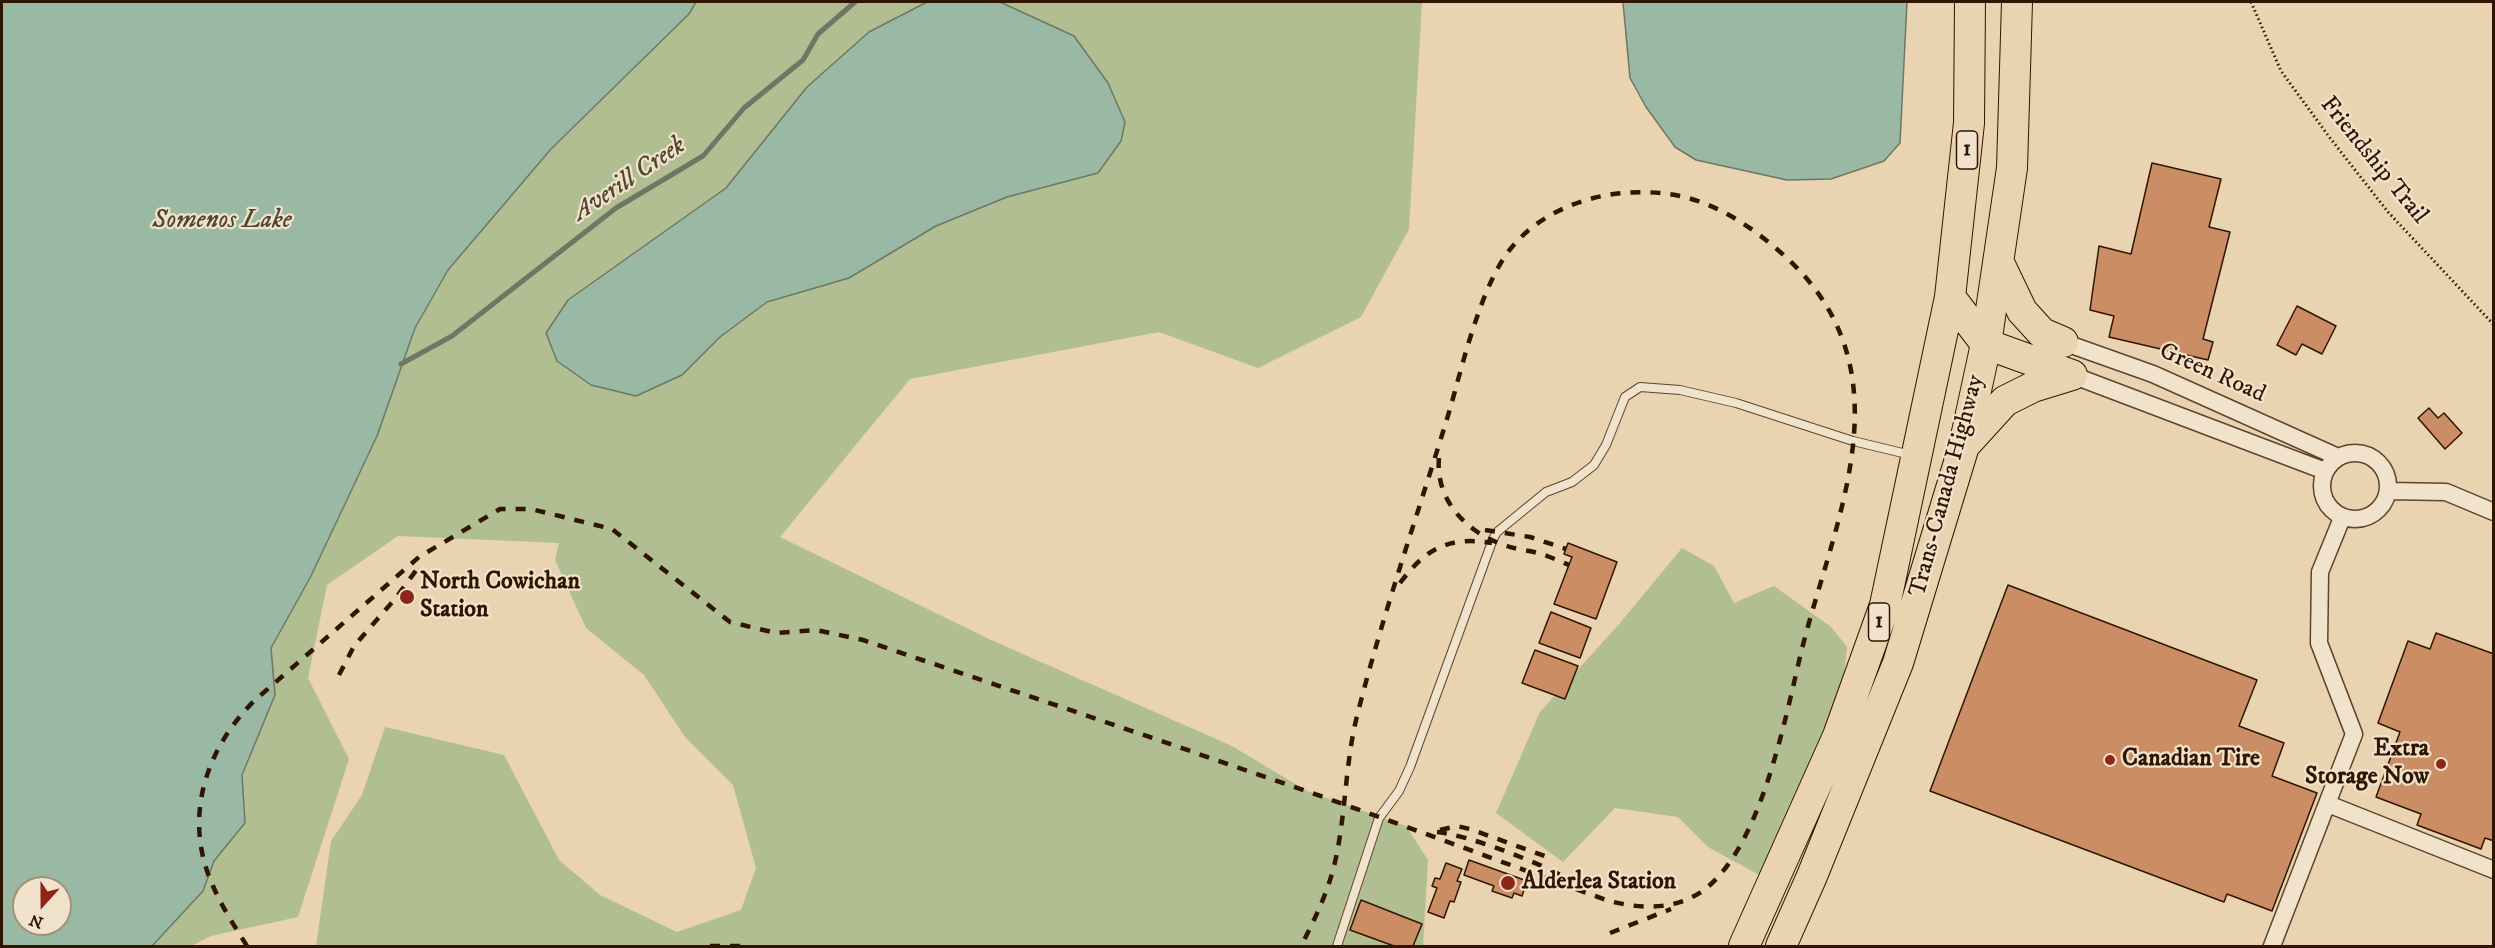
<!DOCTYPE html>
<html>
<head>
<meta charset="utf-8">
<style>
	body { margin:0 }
	#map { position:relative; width:2495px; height:948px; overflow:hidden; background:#e9d3b0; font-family:"IM FELL DW Pica",serif }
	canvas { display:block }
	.frame { position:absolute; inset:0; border:3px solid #301500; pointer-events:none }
	.north { position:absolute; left:12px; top:876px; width:60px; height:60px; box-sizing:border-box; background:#f1e2cc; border:2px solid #a4907a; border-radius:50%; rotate:201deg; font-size:16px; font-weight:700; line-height:24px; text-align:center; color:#301500 }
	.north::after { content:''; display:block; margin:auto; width:21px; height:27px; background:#8f2418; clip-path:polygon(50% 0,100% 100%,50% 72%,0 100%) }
</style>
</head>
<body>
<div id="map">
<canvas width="2495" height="948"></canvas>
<div class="frame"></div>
<div class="north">N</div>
</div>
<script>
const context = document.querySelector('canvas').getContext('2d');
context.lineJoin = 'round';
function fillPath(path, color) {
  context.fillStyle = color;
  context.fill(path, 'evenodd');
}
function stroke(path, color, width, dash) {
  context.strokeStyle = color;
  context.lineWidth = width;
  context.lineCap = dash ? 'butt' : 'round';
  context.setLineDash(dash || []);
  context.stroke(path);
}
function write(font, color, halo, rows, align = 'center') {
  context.font = font + ' "IM FELL DW Pica",serif';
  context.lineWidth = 4.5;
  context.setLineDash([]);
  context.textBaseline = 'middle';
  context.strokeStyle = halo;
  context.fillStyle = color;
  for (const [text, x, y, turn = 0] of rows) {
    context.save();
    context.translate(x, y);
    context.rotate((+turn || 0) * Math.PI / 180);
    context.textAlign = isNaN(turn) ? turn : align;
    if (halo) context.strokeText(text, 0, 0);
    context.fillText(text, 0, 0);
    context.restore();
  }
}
fillPath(new Path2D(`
	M696 2H1422L1409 229 1361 317 1258 368 1159 332 910 379 780 537 991 640 1232 746 1307 791 1406 826 1428 860 1423 946H316L331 841 362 795 385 727 504 755 559 860 600 895 677 932 741 910 756 868 733 785 685 737 644 675 586 628 555 560 559 543 398 536 327 585 308 678 349 759 298 917 211 936 191 946H152L203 891 214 861 245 823 242 775 275 695 270 648 311 576 377 436 415 328 448 270 551 149 689 14Z
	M1682 548 1714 566 1734 603 1774 586 1831 627 1847 647 1842 691 1759 875 1708 847 1678 817 1615 808 1563 862 1496 813 1540 712 1620 623Z`), '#b0be91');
const water = new Path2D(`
	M2 2H696L689 14 551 149 448 270 415 328 377 436 311 576 271 648 275 695 242 775 245 823 214 861 203 891 152 946H2ZM24 888H60V924H24Z
	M927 2H1000L1074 36 1108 83 1125 122 1121 141 1098 173 1007 197 936 226 849 278 767 302 720 337 682 375 636 396 591 385 557 361 546 333 568 300 726 188 807 87 869 32Z
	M1623 2H1907L1900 143 1884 161 1831 179 1787 180 1696 160 1675 147 1646 107 1630 78Z`);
fillPath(water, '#99b9a5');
stroke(water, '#6f7763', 1.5);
stroke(new Path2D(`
	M401 364 452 336 616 208 703 156 744 108 803 60 818 34 855 2`), '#6f7763', 5);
const building = new Path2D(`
	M2152 163 2221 179 2209 227 2230 232 2203 339 2213 342 2208 360 2109 337 2114 316 2090 310 2099 246 2131 254Z
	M2297 306 2336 326 2322 354 2302 344 2296 355 2277 345Z
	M2429 408 2438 418 2444 413 2462 433 2445 449 2418 418Z
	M1568 543 1617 562 1596 619 1554 604 1572 557 1564 554Z
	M2008 585 2257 680 2239 726 2284 743 2272 776 2317 793 2272 911 2227 894 2224 902 1930 791Z
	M407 593 411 597 407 601 403 597Z
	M1551 612 1591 628 1580 658 1539 643Z
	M2436 633 2494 654V841L2485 838 2481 849 2417 825 2421 814 2376 797 2400 732 2378 723 2408 641 2430 649Z
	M1535 650 1578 666 1565 699 1522 683Z
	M1469 860 1527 881 1522 896 1514 893 1512 898 1492 891 1494 886 1464 875Z
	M1446 863 1462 869 1457 881 1461 882 1454 902 1450 901 1444 918 1428 912 1437 888 1432 886 1435 878 1440 879Z
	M1361 900 1422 924 1413 946H1394L1350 930Z`);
fillPath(building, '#cb8e64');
stroke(building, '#301500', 1.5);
const lane = new Path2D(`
	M1337 946 1379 818 1399 791 1410 767 1493 539 1497 532 1546 492 1572 482 1594 465 1606 445 1625 397 1640 387 1680 390 1736 403 1853 441 1911 455`);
const street = new Path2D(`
	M2063 342 2153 374 2338 457
	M2072 375 2325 471
	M2322 486a33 33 0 1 1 66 0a33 33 0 1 1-66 0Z
	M2388 491 2446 492 2494 512
	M2328 804 2494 870
	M2272 946 2354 734 2319 643 2320 572 2342 518`);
const highway = new Path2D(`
	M1999 263 2022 311 2042 333 2063 342
	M1950 297 1986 344 2072 375
	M1964 446 2005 401 2033 387 2072 375
	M1744 946 1838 736 1885 605 1950 297 1969 123 1970 2
	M1781 946 1812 876 1898 663 1964 446 1986 344 2012 168 2017 2`);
stroke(lane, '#5e442c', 10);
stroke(street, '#5e442c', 19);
stroke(highway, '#301500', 32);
stroke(new Path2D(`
	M2251 2 2281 71 2330 138 2388 212 2494 325`), '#301500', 3, [1.5, 3]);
stroke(lane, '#f1e2cc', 8);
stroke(street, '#f1e2cc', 16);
stroke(highway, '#e9d3b0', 30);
stroke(new Path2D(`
	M1439 458C1435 501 1468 534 1507 546 1515 549 1525 550 1534 552 1546 555 1557 560 1569 565
	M1485 530 1530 537 1566 549
	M1400 583C1426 548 1449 536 1492 543
	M339 675 354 646 395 599 420 565
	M1440 830 1457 826 1470 829 1550 858
	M1437 832C1468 835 1538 862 1566 878
	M1610 933 1671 909
	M247 946C235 927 222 907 213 886 183 820 204 751 254 701L419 557 500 509H531L612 529 730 622 776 633 816 630 863 640C990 683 1116 725 1242 769 1364 810 1485 856 1606 900 1641 910 1681 911 1710 885 1762 838 1784 724 1800 657 1832 523 1911 376 1789 260 1759 232 1722 205 1680 196 1621 184 1551 200 1512 247 1482 282 1463 363 1450 409 1419 511 1383 613 1357 716 1345 764 1346 814 1335 862 1328 892 1315 919 1301 946
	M710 946H742`), '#301500', 4.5, [10, 10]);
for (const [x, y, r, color] of [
	[407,597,8,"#8f2418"],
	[2110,760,6,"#8f2418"],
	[2441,764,6,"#8f2418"],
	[1508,883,8,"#8f2418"]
]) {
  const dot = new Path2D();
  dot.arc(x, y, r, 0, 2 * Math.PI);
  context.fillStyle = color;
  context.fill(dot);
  stroke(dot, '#f1e2cc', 2);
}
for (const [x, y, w] of [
	[1967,150,21],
	[1879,622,21]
]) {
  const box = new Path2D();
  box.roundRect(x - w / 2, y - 19, w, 38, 4.5);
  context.fillStyle = '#f1e2cc';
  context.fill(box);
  stroke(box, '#301500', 1.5);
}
write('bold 22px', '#301500', null, [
	["1",1967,150],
	["1",1879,622]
]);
write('24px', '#301500', '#f1e2cc', [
	["Friendship Trail",2373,161,51],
	["Green Road",2212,374,24],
	["Trans-Canada Highway",1948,486,-75]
]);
write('bold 24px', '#301500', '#f1e2cc', [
	["North Cowichan",420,583],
	["Station",420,611],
	["Extra",2429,750,"right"],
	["Storage Now",2429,778,"right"],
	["Canadian Tire",2122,760],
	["Alderlea Station",1522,883]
], 'left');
write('italic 26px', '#504632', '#f1e2cc', [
	["Averill Creek",630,180,-34],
	["Somenos Lake",222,222]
]);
</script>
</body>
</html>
